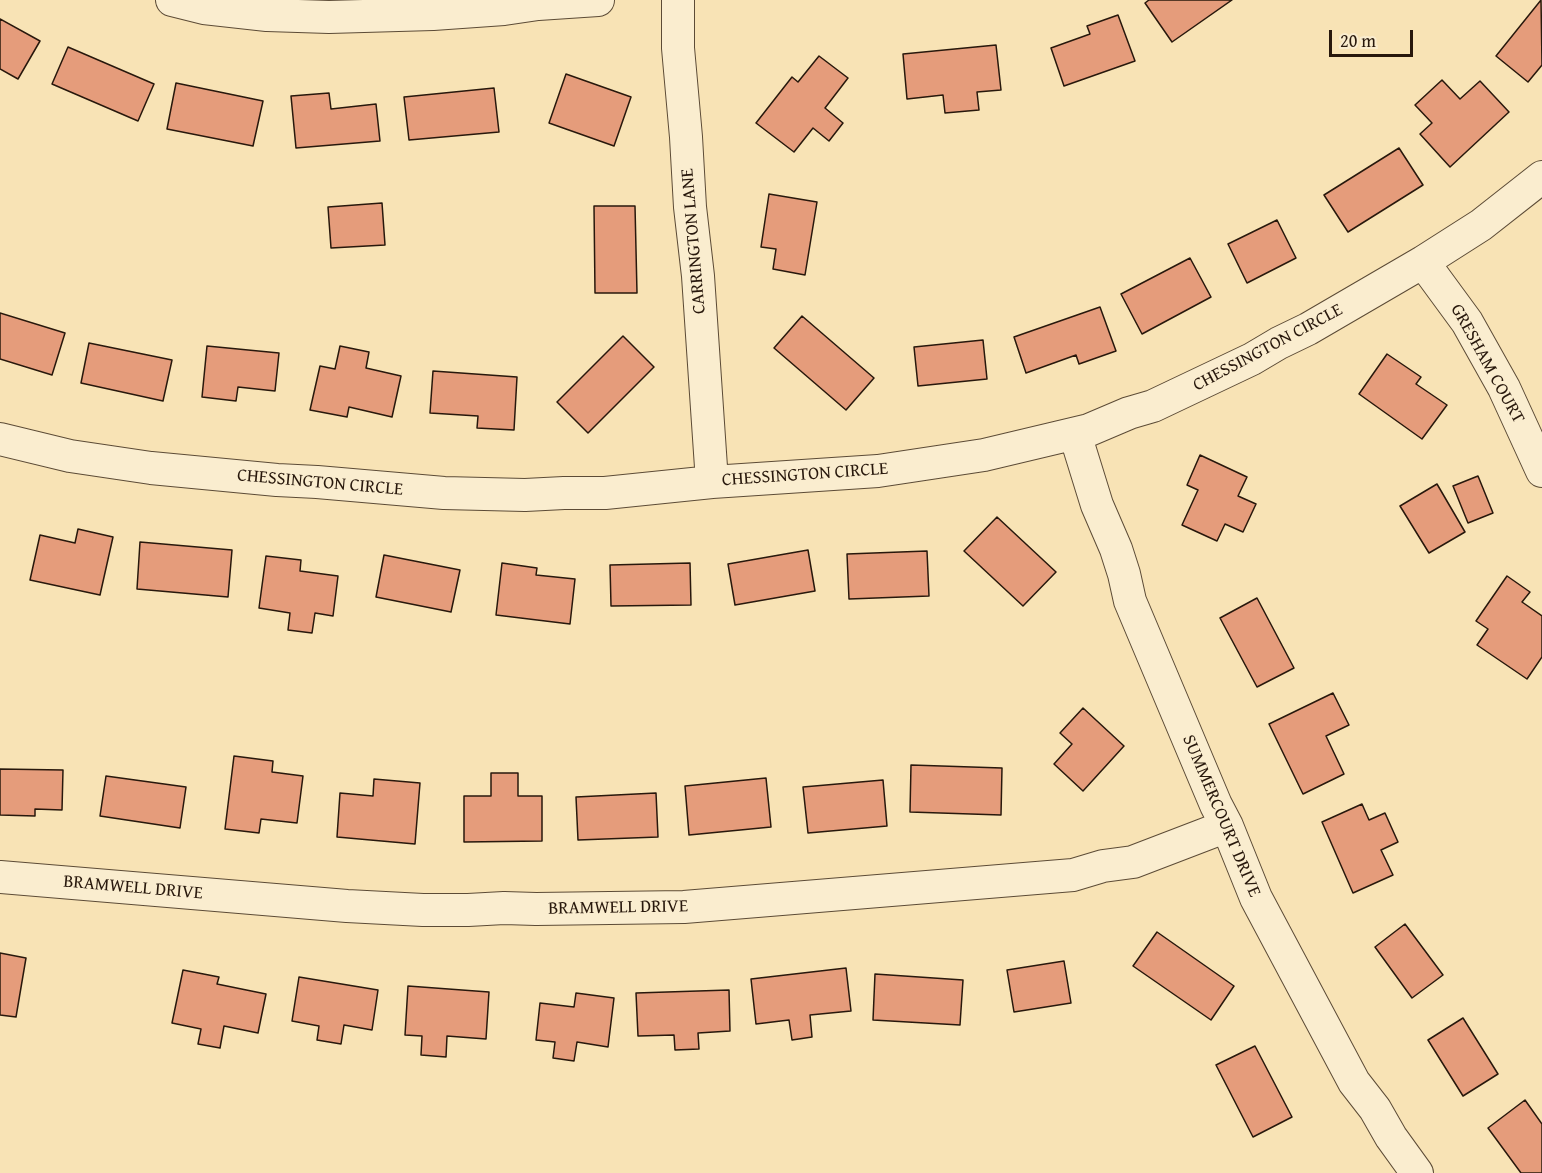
<!DOCTYPE html>
<html>
<head>
<meta charset="utf-8">
<style>
	body { margin:0 }
	#map { position:relative; width:1542px; height:1173px; overflow:hidden; background:#f8e3b5; font-family:"Gentium Book Plus",serif }
	canvas { display:block }
	.scale { position:absolute; left:1329px; top:30px; width:84px; height:27px; box-sizing:border-box; border:3px solid #28180c; border-top:0; padding-left:8px; font-size:18px; line-height:21px; white-space:nowrap; color:#28180c; -webkit-text-stroke:4px #faedcf; paint-order:stroke }
</style>
</head>
<body>
<div id="map">
<canvas width="1542" height="1173"></canvas>
<div class="scale">20 m</div>
</div>
<script>
const context = document.querySelector('canvas').getContext('2d');
context.lineJoin = 'round';
function fillPath(path, color) {
  context.fillStyle = color;
  context.fill(path, 'evenodd');
}
function stroke(path, color, width, dash) {
  context.strokeStyle = color;
  context.lineWidth = width;
  context.lineCap = dash ? 'butt' : 'round';
  context.setLineDash(dash || []);
  context.stroke(path);
}
function write(font, color, halo, rows, align = 'center') {
  context.font = font + ' "Gentium Book Plus",serif';
  context.lineWidth = 5;
  context.setLineDash([]);
  context.textBaseline = 'middle';
  context.strokeStyle = halo;
  context.fillStyle = color;
  for (const [text, x, y, turn = 0] of rows) {
    context.save();
    context.translate(x, y);
    context.rotate((+turn || 0) * Math.PI / 180);
    context.textAlign = isNaN(turn) ? turn : align;
    if (halo) context.strokeText(text, 0, 0);
    context.fillText(text, 0, 0);
    context.restore();
  }
}
const building = new Path2D(`
	M1149 0H1232L1172 42 1145 3Z
	M1541 0 1542 65 1528 82 1496 56Z
	M1118 15 1135 61 1064 86 1051 48 1090 34 1087 26Z
	M0 19 40 41 18 79 0 69Z
	M996 45 1001 90 977 92 979 110 945 113 943 95 907 99 903 54Z
	M68 47 154 84 138 121 52 84Z
	M819 56 848 78 825 108 843 123 829 141 813 128 794 152 756 123 792 77 798 82Z
	M566 74 631 97 614 146 549 123Z
	M1442 80 1460 99 1480 81 1509 112 1450 167 1420 134 1432 123 1415 105Z
	M176 83 263 101 253 146 167 129Z
	M494 88 499 132 409 140 404 97Z
	M329 93 331 109 376 104 380 141 296 148 291 96Z
	M1399 148 1423 185 1348 232 1324 195Z
	M769 194 817 202 805 275 773 269 776 249 761 247Z
	M382 203 385 245 331 248 328 207Z
	M594 206H635L637 293H595Z
	M1277 220 1296 258 1247 283 1228 244Z
	M1190 258 1211 297 1142 334 1121 294Z
	M1100 307 1116 351 1079 364 1076 355 1026 373 1014 337Z
	M0 313 65 333 52 375 0 359Z
	M802 316 874 378 846 410 774 348Z
	M623 336 654 367 588 433 557 402Z
	M983 340 987 379 918 386 914 347Z
	M89 343 172 360 163 401 81 383Z
	M207 346 279 353 275 391 238 387 236 401 202 397Z
	M340 346 369 352 366 368 401 376 392 417 349 407 347 417 310 410 320 366 335 369Z
	M1387 354 1421 377 1416 384 1447 405 1422 439 1359 394Z
	M433 371 517 377 514 430 477 428 478 416 430 413Z
	M1200 455 1247 477 1238 496 1256 504 1243 532 1225 524 1217 541 1182 525 1198 490 1187 485Z
	M1478 476 1493 513 1468 523 1453 486Z
	M1437 484 1465 532 1429 553 1400 506Z
	M997 517 1056 572 1023 606 964 551Z
	M78 529 113 537 100 595 30 580 40 535 75 543Z
	M140 542 232 550 228 597 137 589Z
	M808 550 815 591 735 605 728 564Z
	M927 551 929 596 849 599 847 554Z
	M384 555 460 570 451 612 376 597Z
	M266 556 301 560 300 571 338 576 333 616 315 613 312 633 288 630 290 613 259 608Z
	M502 563 537 568 536 575 575 579 570 624 496 615Z
	M690 563 691 605 611 606 610 565Z
	M1507 576 1530 592 1522 602 1542 616V657L1527 679 1477 645 1488 629 1476 621Z
	M1257 598 1294 668 1257 687 1220 618Z
	M1333 693 1349 725 1326 736 1344 774 1303 794 1269 724Z
	M1083 708 1124 746 1083 791 1054 764 1072 744 1060 733Z
	M234 756 273 761 272 772 303 776 297 823 261 819 259 833 225 829Z
	M911 765 1002 768 1001 815 910 812Z
	M0 769 63 770 62 810 35 809V816L0 815Z
	M491 773H518V796H542V841L464 842V796H491Z
	M106 776 186 787 180 828 100 816Z
	M766 778 771 827 689 835 685 786Z
	M374 779 420 783 415 844 337 837 340 793 373 796Z
	M883 780 887 826 808 833 803 787Z
	M656 793 658 837 578 840 576 797Z
	M1362 804 1369 820 1385 813 1398 842 1381 850 1393 875 1353 893 1322 822Z
	M1405 924 1443 975 1412 998 1375 947Z
	M1157 932 1234 986 1211 1020 1133 966Z
	M0 953 26 958 16 1017 0 1015Z
	M1064 961 1071 1003 1014 1012 1007 970Z
	M846 968 851 1011 810 1015 812 1037 792 1040 789 1020 756 1024 751 979Z
	M183 970 219 977 217 984 266 994 258 1033 224 1026 220 1048 198 1044 201 1029 172 1023Z
	M875 974 963 980 960 1025 873 1020Z
	M299 977 378 990 372 1030 344 1025 341 1044 317 1040 319 1026 292 1021Z
	M408 986 489 992 486 1039 447 1036 446 1057 421 1055 422 1036 405 1035Z
	M729 990 730 1031 698 1033 699 1049 675 1050 674 1035 638 1036 636 993Z
	M576 993 614 998 608 1047 577 1042 574 1061 553 1058 555 1042 536 1040 540 1003 574 1007Z
	M1463 1018 1498 1074 1463 1096 1428 1040Z
	M1255 1046 1292 1117 1253 1137 1216 1065Z
	M1525 1100 1542 1124V1173H1521L1488 1128Z`);
fillPath(building, '#e59c7b');
stroke(building, '#28180c', 1.5);
const minor = new Path2D(`
	M172 0 204 8 267 15 329 17 433 14 504 9 538 4 598 0
	M678 0V48L686 137 690 207 698 276 712 482
	M1423 262 1467 322 1504 388 1542 471
	M1075 434 1097 505 1116 549 1124 574 1130 601 1216 805 1227 826 1256 898 1354 1082 1375 1109 1391 1137 1417 1173
	M0 439 70 456 151 468 277 480 317 482 444 493 525 495 564 493H605L712 482 878 471 984 455 1089 430 1129 413 1153 406 1252 359 1279 343 1308 329 1423 262 1481 225 1542 177
	M0 877 347 906 423 910H468L504 908 536 909 684 907 1073 875 1103 866 1133 862 1227 826`);
stroke(minor, '#5c4b36', 34);
stroke(minor, '#faedcf', 32);
write('18px', '#28180c', '#faedcf', [
	["CARRINGTON LANE",694,241,-95],
	["CHESSINGTON CIRCLE",1268,348,-28],
	["GRESHAM COURT",1487,364,61],
	["CHESSINGTON CIRCLE",805,475,-4],
	["CHESSINGTON CIRCLE",320,483,5],
	["SUMMERCOURT DRIVE",1221,816,67],
	["BRAMWELL DRIVE",133,888,5],
	["BRAMWELL DRIVE",618,908,-1]
]);
</script>
</body>
</html>
